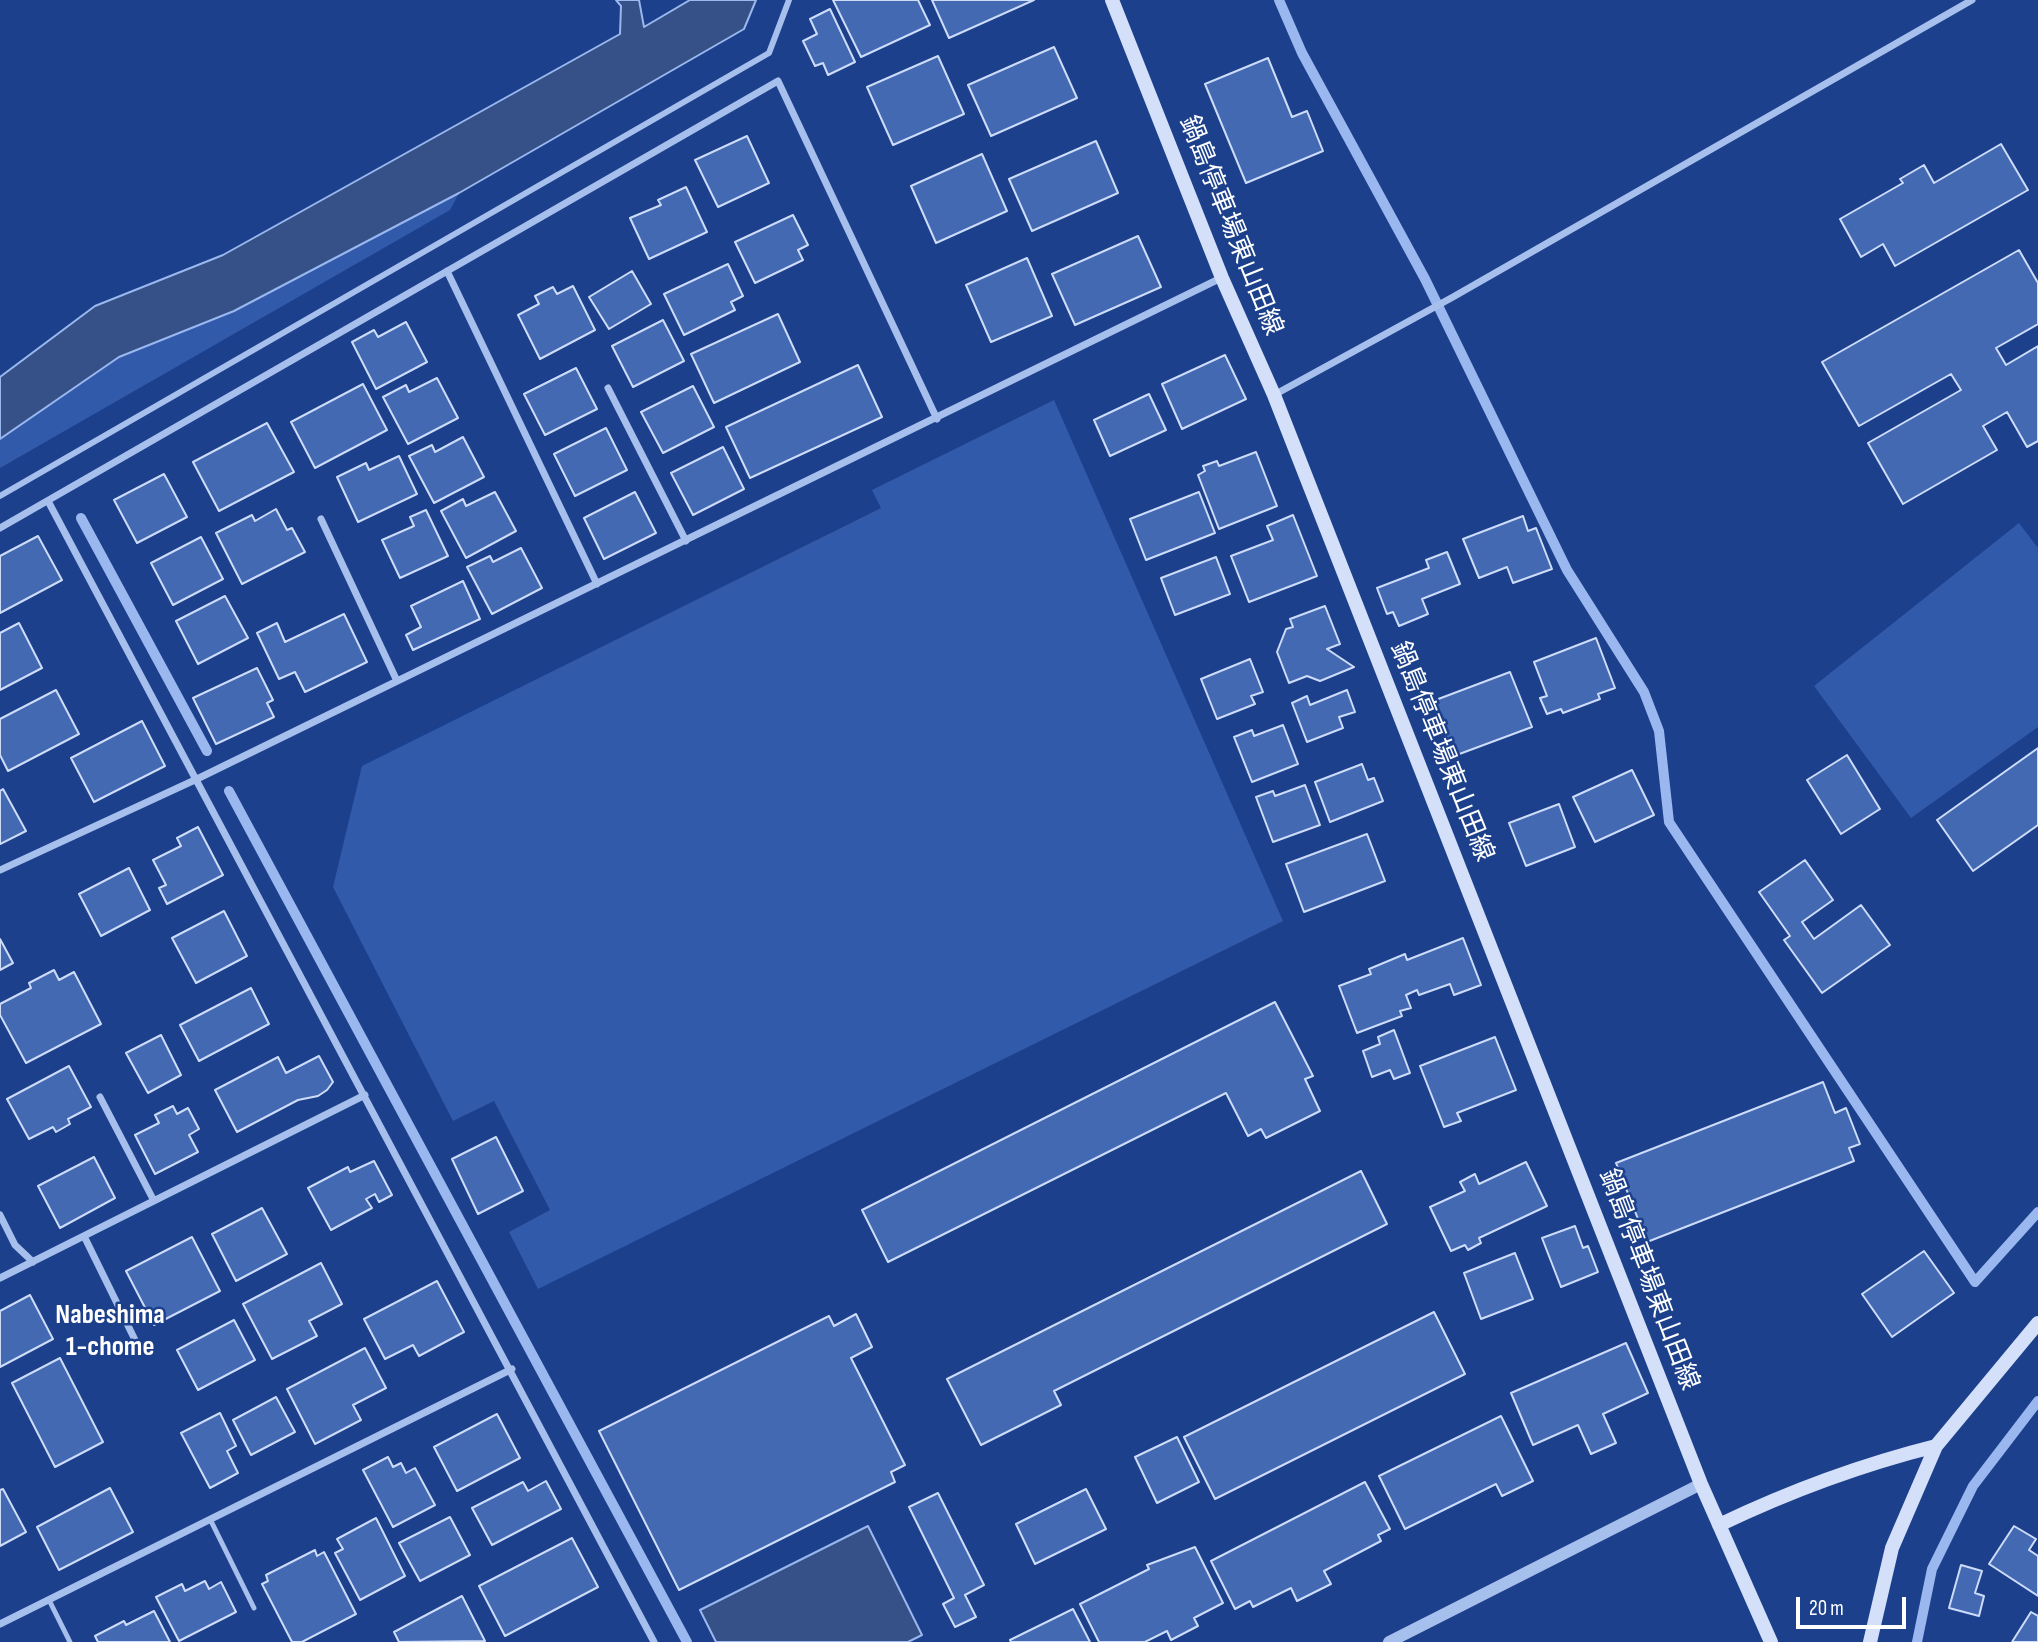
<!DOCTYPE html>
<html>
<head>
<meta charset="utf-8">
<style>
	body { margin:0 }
	#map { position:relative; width:2038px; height:1642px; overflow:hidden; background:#1c408b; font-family:"Sofia Sans Condensed",sans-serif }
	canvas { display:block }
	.scale { position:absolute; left:1796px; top:1597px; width:110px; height:32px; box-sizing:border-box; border:4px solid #fff; border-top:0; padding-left:9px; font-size:21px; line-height:24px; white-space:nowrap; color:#fff; -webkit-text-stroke:5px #1c408b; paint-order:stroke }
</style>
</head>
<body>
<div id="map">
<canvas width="2038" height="1642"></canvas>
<div class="scale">20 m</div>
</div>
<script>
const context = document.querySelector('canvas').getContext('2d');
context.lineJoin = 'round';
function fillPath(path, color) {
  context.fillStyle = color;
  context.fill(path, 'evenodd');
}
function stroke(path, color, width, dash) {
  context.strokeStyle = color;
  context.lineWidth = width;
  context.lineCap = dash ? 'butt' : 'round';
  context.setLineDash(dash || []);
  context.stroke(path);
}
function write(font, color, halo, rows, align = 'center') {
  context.font = font + ' "Sofia Sans Condensed","Noto Sans JP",sans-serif';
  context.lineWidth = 5;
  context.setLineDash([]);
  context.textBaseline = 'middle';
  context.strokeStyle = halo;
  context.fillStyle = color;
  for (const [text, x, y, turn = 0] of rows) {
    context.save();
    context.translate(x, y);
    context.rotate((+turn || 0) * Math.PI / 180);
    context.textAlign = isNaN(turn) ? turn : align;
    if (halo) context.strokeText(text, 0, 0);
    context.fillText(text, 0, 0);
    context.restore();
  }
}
fillPath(new Path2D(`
	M459 193 450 210 0 468V439L119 357 234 311Z
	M1054 400 1283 921 538 1289 509 1232 550 1210 494 1101 453 1121 333 887 362 766 881 508 872 490Z
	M2019 523 2038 548V727L1911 818 1814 686Z`), '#325aab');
const water = new Path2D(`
	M616 0H639L644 27 690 0H756L744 29 459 193 234 311 119 357 0 439V377L95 306 223 255 620 34 621 6Z
	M868 1526 922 1635 908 1642H716L700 1610Z`);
fillPath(water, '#365088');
stroke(water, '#9ab8ef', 2);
stroke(new Path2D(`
	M1279 0 1302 53 1425 279 1567 570 1644 692 1659 731 1669 822 1975 1282 2038 1212
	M81 518 207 751
	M229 791 687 1642
	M1917 1642 1932 1569 1973 1486 2038 1401`), '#9ab8ef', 10);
const building = new Path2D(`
	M833 0H918L930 25 861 57Z
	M932 0H1034L949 38Z
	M830 9 855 62 828 75 823 63 815 66 803 41 817 34 810 19Z
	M1054 47 1077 98 991 136 968 85Z
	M938 56 964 114 893 145 867 87Z
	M1268 58 1292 117 1307 111 1323 151 1246 183 1205 84Z
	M747 136 769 183 718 207 695 160Z
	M1096 141 1118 193 1032 231 1009 179Z
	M2001 144 2028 190 1895 266 1883 244 1861 257 1840 219 1903 183 1900 179 1924 165 1934 183Z
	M982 154 1007 211 936 243 911 186Z
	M686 187 707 232 649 259 630 218 661 205 658 200Z
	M793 215 808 245 798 250 803 260 755 283 735 242Z
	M1138 236 1161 287 1075 325 1052 274Z
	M2019 250 2038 283V324L1996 348 2006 365 2038 346V441L2027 447 2007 412 1983 426 1997 450 1903 504 1868 443 1961 390 1951 374 1859 426 1822 362Z
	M1027 258 1052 316 991 342 966 285Z
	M728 264 743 296 731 302 735 310 684 335 664 294Z
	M632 271 651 304 609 329 589 297Z
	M573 286 595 330 540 359 518 315 539 304 535 296 553 287 557 294Z
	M778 314 800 362 714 403 691 354Z
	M663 320 684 361 633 387 612 346Z
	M406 322 427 362 376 389 352 342 374 330 378 337Z
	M1225 355 1246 399 1182 429 1162 384Z
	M858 365 882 417 750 478 726 427Z
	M576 368 597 409 545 435 524 394Z
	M437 378 458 418 408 444 383 397 406 385 409 392Z
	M363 384 387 430 315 468 291 422Z
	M693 386 714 427 663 453 641 412Z
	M1149 394 1166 430 1110 456 1094 420Z
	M267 423 294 472 219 511 193 462Z
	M606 428 627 470 575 496 554 454Z
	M463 437 484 477 434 503 409 456 432 445 435 452Z
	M723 447 744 489 693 515 671 473Z
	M1256 452 1277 506 1219 529 1198 475 1205 471 1203 466 1217 461 1219 466Z
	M399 456 417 494 358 522 337 477 366 463 369 470Z
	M164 474 187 517 137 543 114 500Z
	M495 492 516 531 466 558 441 511 463 499 466 506Z
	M635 492 656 533 604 559 584 518Z
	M1199 492 1215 533 1146 560 1130 519Z
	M276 509 287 530 292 528 305 552 242 584 216 533 252 515 255 521Z
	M426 510 448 556 400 578 382 540 414 526 410 517Z
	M1293 515 1317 576 1249 602 1231 556 1273 540 1267 526Z
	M1523 516 1528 531 1536 528 1552 569 1513 583 1507 567 1479 578 1463 539Z
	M38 536 62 580 0 613V556Z
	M201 537 223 579 173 605 151 563Z
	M521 548 542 588 492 614 467 567 490 556 493 562Z
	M1447 552 1460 584 1422 599 1428 614 1399 626 1393 612 1387 614 1377 588 1429 568 1426 560Z
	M1216 557 1230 594 1175 615 1161 578Z
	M463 581 480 619 413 650 406 635 421 627 411 606Z
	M225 596 248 638 198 664 176 621Z
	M1325 606 1340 644 1327 649 1354 667 1320 681 1307 676 1289 683 1277 652 1286 629 1293 627 1290 619Z
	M344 614 367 662 305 692 295 672 279 679 257 633 277 623 285 642Z
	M19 623 42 668 0 690V633Z
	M1596 638 1615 688 1598 694 1600 699 1563 713 1561 709 1547 714 1540 698 1547 696 1534 662Z
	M1250 659 1263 692 1251 696 1255 704 1217 719 1201 679Z
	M257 668 273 700 267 703 274 717 216 744 193 698Z
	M1510 672 1532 727 1454 756 1433 701Z
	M56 690 79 734 8 771 0 755V719Z
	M1347 690 1355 712 1339 717 1343 728 1307 742 1292 703 1307 696 1310 705Z
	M142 721 165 766 94 802 71 758Z
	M1283 725 1298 764 1252 782 1234 737 1252 730 1254 736Z
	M2038 748V825L1973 871 1937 820Z
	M1847 755 1880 809 1841 834 1807 780Z
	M1362 764 1368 780 1374 778 1383 801 1330 822 1315 782Z
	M1632 770 1654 815 1595 842 1573 797Z
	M1305 785 1320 825 1273 842 1256 797 1273 791 1275 796Z
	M3 789 26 831 0 844V791Z
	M1559 804 1575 847 1526 866 1509 823Z
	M198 827 223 875 167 904 159 888 166 885 153 860 181 846 177 838Z
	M1367 834 1385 881 1304 912 1286 864Z
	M1805 860 1833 900 1802 922 1814 939 1861 905 1890 945 1822 993 1784 940 1790 936 1759 892Z
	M129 868 150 910 101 936 79 894Z
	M224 911 247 956 196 983 172 938Z
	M1463 938 1481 985 1454 995 1450 984 1419 995 1417 990 1406 995 1411 1008 1400 1011 1402 1016 1357 1033 1339 986 1371 974 1369 969 1405 954 1407 960Z
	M0 939 13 963 0 970Z
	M54 970 59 980 74 972 101 1024 26 1063 0 1015V1004L31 988 29 983Z
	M251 988 269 1024 199 1061 180 1025Z
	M1275 1002 1313 1076 1305 1079 1320 1111 1266 1138 1261 1129 1248 1136 1226 1093 888 1262 862 1210Z
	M1394 1030 1410 1073 1394 1079 1390 1070 1372 1077 1363 1051 1380 1044 1378 1037Z
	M161 1035 181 1075 148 1093 126 1053Z
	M1495 1037 1516 1090 1457 1113 1461 1121 1444 1127 1420 1066Z
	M319 1056 333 1082 327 1090 318 1096 298 1100 237 1132 215 1090 278 1057 286 1073Z
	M69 1066 91 1107 68 1119 70 1124 56 1132 53 1127 29 1139 7 1099Z
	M1823 1082 1835 1113 1846 1108 1860 1144 1849 1148 1854 1161 1647 1242 1616 1163Z
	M173 1106 177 1114 188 1108 199 1129 189 1135 198 1152 155 1174 135 1135 159 1123 155 1115Z
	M496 1137 523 1191 478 1214 452 1159Z
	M94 1157 115 1198 60 1228 38 1186Z
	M374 1161 392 1195 379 1202 375 1194 366 1199 372 1208 331 1230 308 1188 348 1167 350 1172Z
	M1526 1162 1547 1206 1479 1238 1481 1243 1468 1250 1465 1245 1451 1251 1430 1207 1465 1191 1460 1182 1475 1174 1479 1184Z
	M1361 1171 1387 1224 1054 1391 1061 1405 981 1445 947 1379Z
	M262 1208 287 1254 236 1281 212 1234Z
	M1575 1226 1583 1248 1588 1246 1598 1272 1561 1287 1542 1238Z
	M192 1237 220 1291 154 1325 126 1271Z
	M1924 1251 1954 1293 1892 1337 1862 1294Z
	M1515 1253 1533 1299 1481 1319 1464 1273Z
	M321 1263 342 1304 309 1321 317 1336 272 1359 243 1304Z
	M437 1281 464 1332 419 1356 413 1345 385 1359 364 1319Z
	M30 1295 53 1339 0 1367V1311Z
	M1434 1312 1465 1374 1215 1499 1184 1437Z
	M856 1314 872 1347 851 1358 905 1465 891 1472 895 1482 679 1590 599 1431 829 1316 834 1326Z
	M234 1320 255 1360 198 1390 177 1350Z
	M1626 1343 1648 1393 1603 1414 1616 1443 1591 1454 1578 1425 1533 1445 1511 1393Z
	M365 1348 386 1388 353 1405 361 1420 315 1444 287 1389Z
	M60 1358 103 1442 55 1467 12 1383Z
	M276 1397 295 1432 251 1455 233 1420Z
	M220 1413 236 1446 227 1451 238 1473 210 1488 181 1433Z
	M497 1414 520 1458 457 1491 434 1447Z
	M1501 1416 1533 1481 1502 1496 1496 1484 1405 1529 1379 1476Z
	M1177 1437 1199 1482 1157 1503 1135 1457Z
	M388 1457 393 1467 401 1463 406 1473 415 1468 435 1505 393 1527 363 1470Z
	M546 1481 561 1509 492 1545 472 1508 523 1482 528 1491Z
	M1365 1482 1390 1529 1378 1535 1381 1541 1324 1571 1331 1584 1297 1601 1291 1588 1253 1607 1250 1601 1235 1609 1211 1561Z
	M110 1488 133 1532 59 1570 37 1527Z
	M3 1489 26 1532 0 1546V1490Z
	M1086 1489 1106 1529 1035 1564 1016 1524Z
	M938 1493 984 1585 965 1595 976 1617 955 1627 943 1604 954 1598 909 1507Z
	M450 1517 470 1555 420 1581 399 1543Z
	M376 1518 405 1576 360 1600 335 1553 343 1549 337 1539Z
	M2014 1526 2036 1539 2029 1550 2038 1556V1596L1989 1564Z
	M572 1538 598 1587 505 1636 479 1586Z
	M1195 1547 1223 1603 1194 1618 1198 1626 1171 1640 1167 1631 1145 1642H1099L1080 1604 1149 1569 1147 1565Z
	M315 1550 317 1556 324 1552 356 1614 302 1642H292L262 1584 268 1581 266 1575Z
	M1961 1565 1982 1571 1975 1593 1984 1596 1979 1616 1949 1608Z
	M205 1581 209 1589 221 1582 236 1612 179 1641 156 1597 182 1584 185 1591Z
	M462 1596 485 1641 399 1642 394 1632Z
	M1073 1609 1090 1642H1011L1010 1640Z
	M154 1611 170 1642H98L95 1636 124 1621 126 1625Z
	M2031 1612 2038 1616V1642H2012Z`);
fillPath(building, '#4469b3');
stroke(building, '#cddcf9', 2);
stroke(new Path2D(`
	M210 1519 254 1608
	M49 1600 70 1642`), '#a7bfed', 5);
stroke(new Path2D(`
	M0 496 769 53 789 0`), '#a7bfed', 6);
stroke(new Path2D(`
	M447 271 597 584
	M608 388 686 541
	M1274 395 1453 297 1972 0
	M48 501 654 1642
	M321 519 397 681
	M0 528 778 81 937 419
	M0 870 197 779 1221 278
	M100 1097 154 1201
	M0 1215 15 1245 33 1262
	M84 1236 137 1344
	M0 1278 365 1095
	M0 1624 512 1369`), '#a7bfed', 7);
stroke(new Path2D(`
	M1389 1642 1701 1484`), '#a7bfed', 12);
stroke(new Path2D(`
	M1112 0 1222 278 1274 395 1701 1484 1771 1642
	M1719 1525C1790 1491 1860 1465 1936 1446
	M1870 1642 1892 1548 1936 1446 2038 1323`), '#d4e0f9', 14);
write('26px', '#fff', '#1c408b', [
	["鍋島停車場東山田線",1230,226,68],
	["鍋島停車場東山田線",1441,752,68],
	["鍋島停車場東山田線",1648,1280,69]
]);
write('bold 28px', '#fff', '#1c408b', [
	["Nabeshima",110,1316],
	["1-chome",110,1348]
]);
</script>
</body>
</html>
